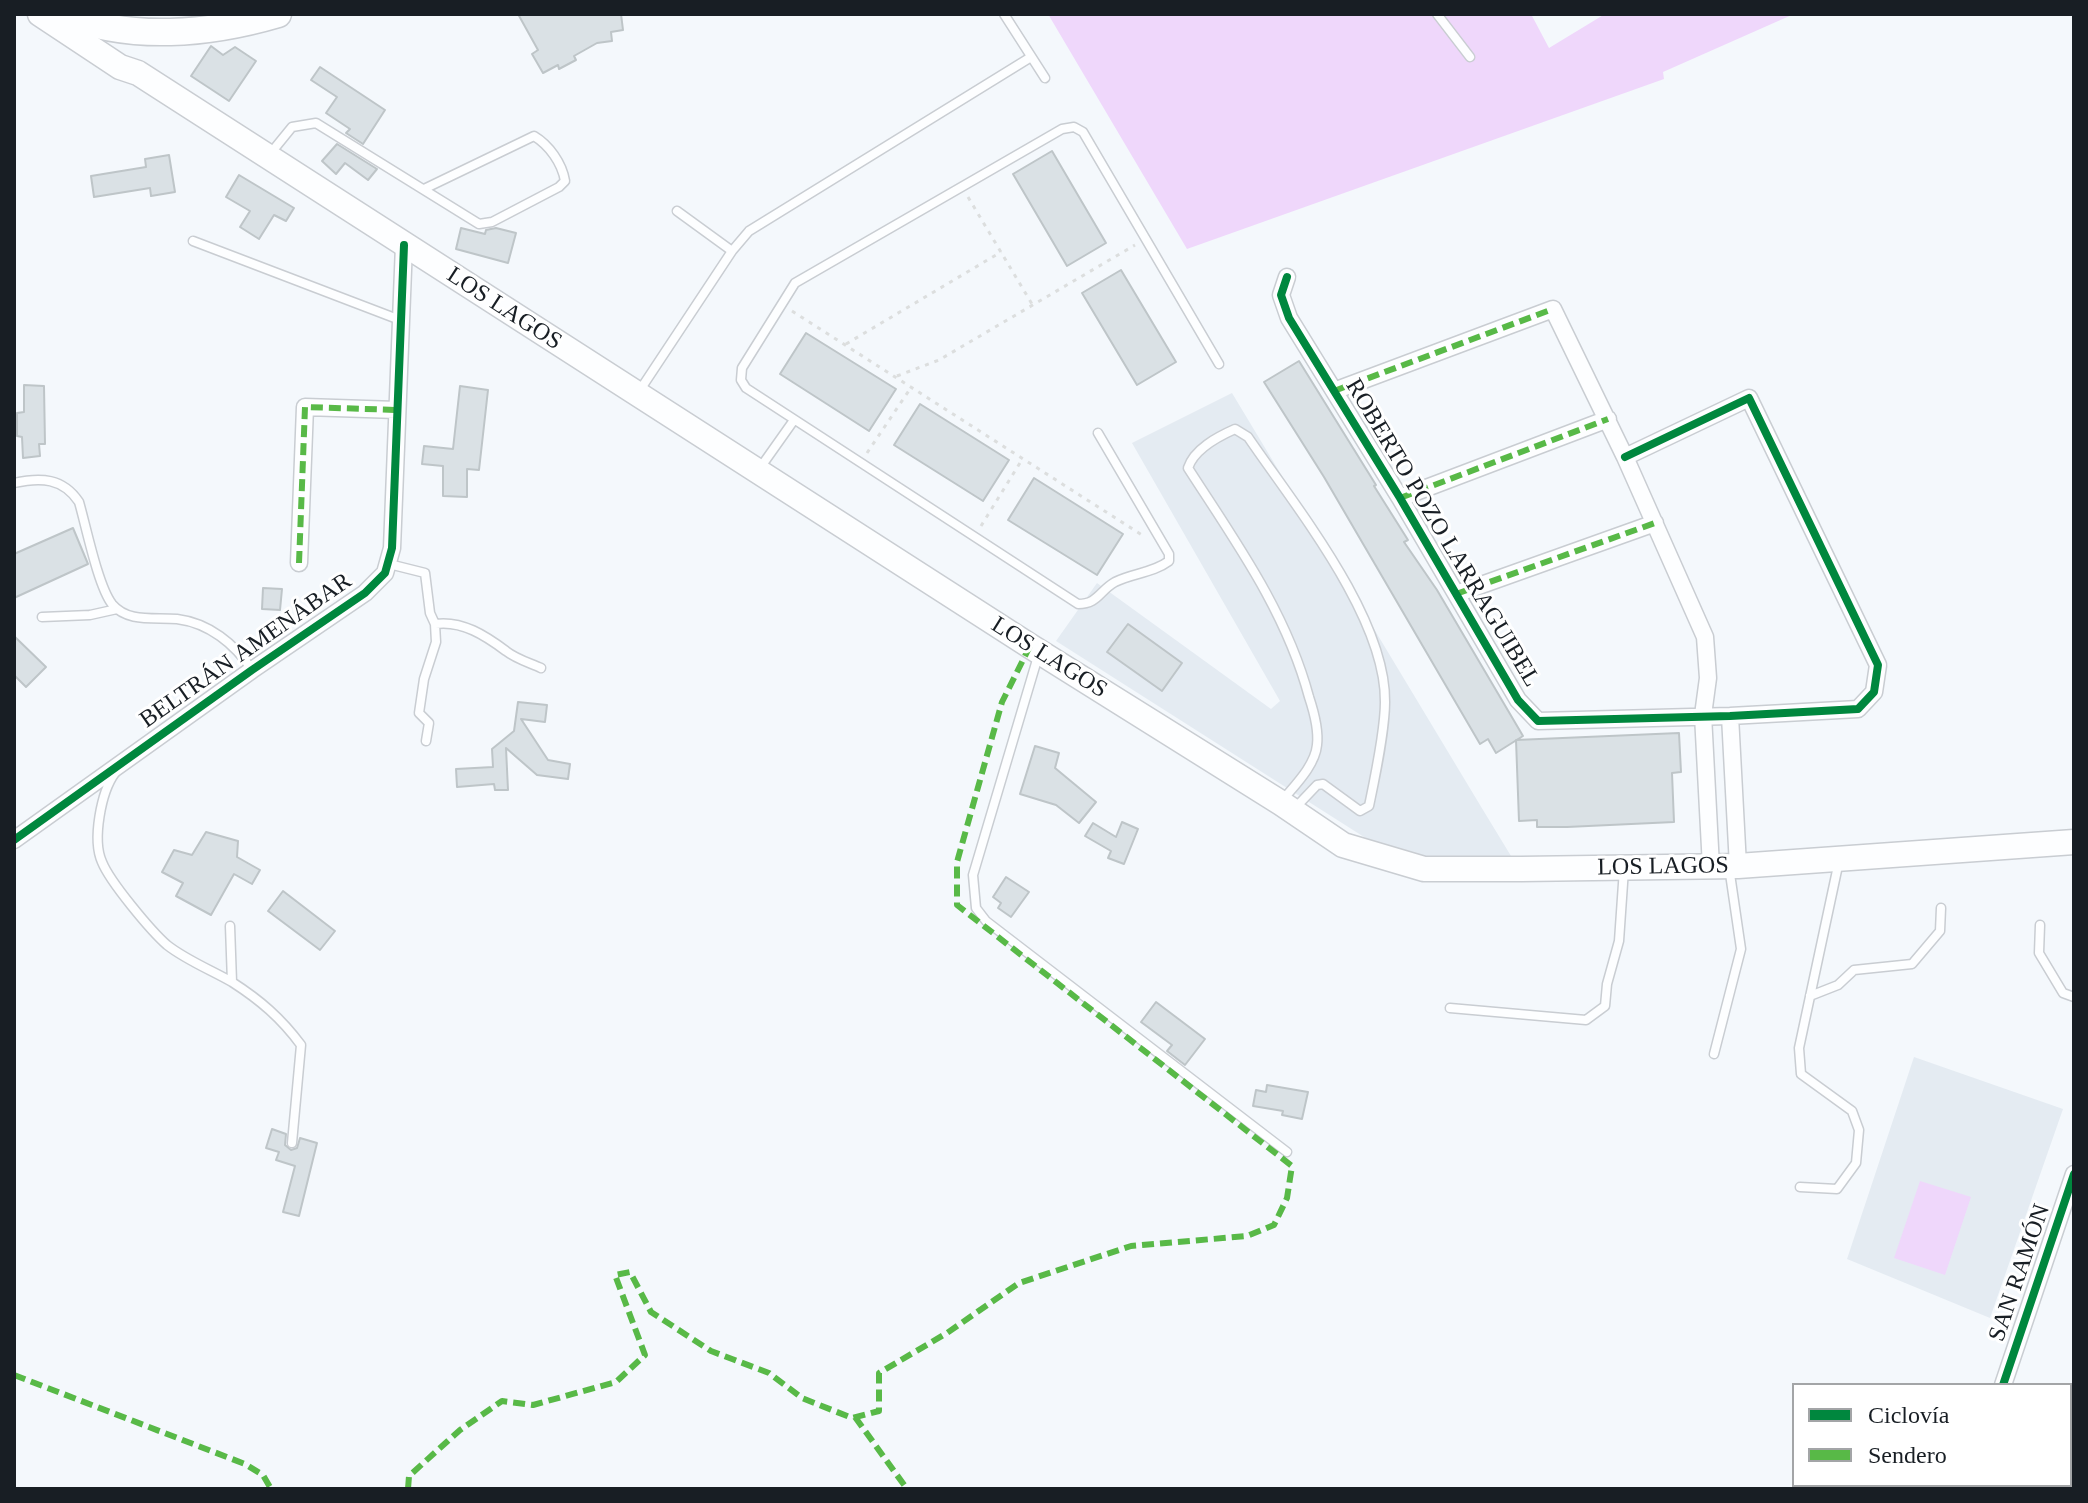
<!DOCTYPE html>
<html>
<head>
<meta charset="utf-8">
<style>
	body { margin:0 }
	#map { position:relative; width:2088px; height:1503px; overflow:hidden; background:#f4f8fc; font-family:Georgia,serif }
	canvas { display:block }
	.frame { position:absolute; inset:0; border:16px solid #181e24; pointer-events:none }
	.legend { position:absolute; left:1792px; top:1383px; width:280px; height:104px; box-sizing:border-box; background:#fff; border:2px solid #a3a5a7; margin:0; padding:10px 14px; list-style:none; font-size:24px; color:#181e24 }
	.legend li { display:flex; align-items:center; gap:16px; height:40px }
	.legend b { width:40px; border:2px solid #a3a5a7 }
</style>
</head>
<body>
<div id="map">
<canvas width="2088" height="1503"></canvas>
<div class="frame"></div>
<ul class="legend">
<li><b style="height:10px;background:#00873e"></b>Ciclovía</li>
<li><b style="height:10px;background:#58b947"></b>Sendero</li>
</ul>
</div>
<script>
const context = document.querySelector('canvas').getContext('2d');
context.lineJoin = 'round';
function fillPath(path, color) {
  context.fillStyle = color;
  context.fill(path, 'evenodd');
}
function stroke(path, color, width, dash) {
  context.strokeStyle = color;
  context.lineWidth = width;
  context.lineCap = dash ? 'butt' : 'round';
  context.setLineDash(dash || []);
  context.stroke(path);
}
function write(font, color, halo, rows, align = 'center') {
  context.font = font + ' Georgia,serif';
  context.lineWidth = 6;
  context.setLineDash([]);
  context.textBaseline = 'middle';
  context.strokeStyle = halo;
  context.fillStyle = color;
  for (const [text, x, y, turn = 0] of rows) {
    context.save();
    context.translate(x, y);
    context.rotate((+turn || 0) * Math.PI / 180);
    context.textAlign = isNaN(turn) ? turn : align;
    if (halo) context.strokeText(text, 0, 0);
    context.fillText(text, 0, 0);
    context.restore();
  }
}
fillPath(new Path2D(`
	M1232 393 1480 805 1511 856 1428 858 1375 844 1056 641 1097 583 1271 709 1280 701 1132 443Z
	M1914 1057 2063 1109 1990 1318 1847 1259Z`), '#e4ebf2');
fillPath(new Path2D(`
	M1048 14H1531L1549 48 1605 14H1794L1663 72 1664 79 1187 249Z
	M1920 1181 1971 1197 1945 1275 1894 1258Z`), '#efd7fb');
const building = new Path2D(`
	M518 14H621L623 30 611 32 612 41 597 43 574 56 576 60 559 69 558 65 543 73 532 54 538 50Z
	M211 46 223 55 235 47 256 61 229 101 191 76Z
	M320 67 385 110 363 144 346 133 350 129 326 113 337 97 311 80Z
	M337 144 377 169 368 180 345 163 336 174 322 161Z
	M1052 151 1106 243 1067 266 1013 174Z
	M169 155 175 192 151 196 150 188 94 197 91 176 146 167 145 159Z
	M239 175 294 208 286 221 274 215 259 239 240 227 250 211 226 197Z
	M461 228 485 234 486 230 496 228 516 233 508 263 456 249Z
	M1121 270 1176 362 1137 385 1082 293Z
	M806 333 896 389 869 431 780 374Z
	M1299 361 1376 485 1374 486 1408 540 1404 542 1437 590 1523 736 1496 753 1488 739 1480 744 1324 477 1264 382Z
	M24 385 44 386 45 444H39L40 456 23 458 22 437 17 436V413L24 412Z
	M460 386 488 390 479 470 467 469V497L443 496V466L422 464 424 446 453 449Z
	M920 404 1009 460 983 501 894 445Z
	M1034 478 1123 534 1097 575 1008 520Z
	M73 528 88 564 14 598V554Z
	M263 588 282 589 280 610 262 609Z
	M1128 624 1182 663 1162 691 1107 652Z
	M14 636 46 667 26 687 14 675Z
	M518 702 547 705 545 722 521 719 548 760 570 764 568 779 537 775 506 748 508 790H495L494 784 457 787 456 769 493 767 492 749 514 731Z
	M1679 733 1681 772 1672 773 1674 822 1567 827H1537V820L1519 821 1516 740Z
	M1035 746 1059 753 1055 768 1096 802 1079 823 1056 805 1020 794Z
	M1122 822 1138 829 1124 864 1108 858 1111 851 1085 836 1093 823 1116 837Z
	M206 832 238 841 237 857 260 870 252 884 234 874 211 915 176 896 183 883 162 872 174 850 192 855Z
	M1006 877 1029 892 1011 917 998 908 1001 903 993 897Z
	M283 891 335 931 320 950 268 911Z
	M1156 1002 1205 1039 1185 1065 1167 1051 1172 1045 1141 1022Z
	M1267 1085 1308 1092 1302 1119 1282 1115 1283 1111 1253 1106 1256 1090 1266 1092Z
	M272 1129 286 1134 285 1145 291 1150 297 1148 300 1138 317 1143 299 1216 283 1212 295 1166 276 1160 279 1152 266 1148Z`);
fillPath(building, '#dae1e5');
stroke(building, '#bec5c8', 2);
const lane = new Path2D(`
	M1004 14 1045 78
	M1437 14 1470 57
	M270 154 292 127 316 123 479 224 492 222 559 187 565 181C562 163 549 145 534 136L424 189
	M677 211 732 251
	M193 241 400 320
	M640 390 732 251 749 231 1031 57
	M1098 433 1169 554V561C1153 573 1133 573 1115 582 1099 591 1098 604 1078 604L746 388 741 380 742 368 795 283 1062 129 1074 127 1083 132 1219 364
	M760 468 794 420
	M14 483C41 477 63 478 79 502 86 526 98 586 112 604 128 623 154 617 177 619 209 623 235 644 252 670
	M389 564 425 573 430 613 435 624 436 642 424 679 419 713 429 723 426 741
	M42 617 90 615 117 609
	M435 624C462 620 486 636 506 651 516 659 530 663 541 668
	M1039 653 973 875 976 908 986 921 1287 1152
	M115 773C101 792 92 840 102 862 110 882 151 931 167 945 186 960 211 970 232 982L230 926
	M1281 802C1294 786 1315 766 1317 745 1319 729 1314 712 1309 697 1286 611 1235 541 1188 468 1194 449 1217 437 1235 429L1248 437C1295 506 1386 617 1385 702 1385 731 1375 777 1369 806L1360 811 1323 784 1317 785 1296 807
	M2040 925 2039 953 2063 993 2074 997
	M232 982C260 1000 281 1018 301 1045L292 1143
	M1810 996 1838 985 1854 970 1912 964 1940 931 1941 908
	M1450 1008 1586 1020 1605 1006 1607 984 1619 941 1624 869
	M1714 1054 1741 949 1729 867
	M1800 1187 1837 1189 1856 1163 1859 1130 1852 1111 1801 1074 1799 1048 1839 861
	M1987 1485 1989 1489`);
const street = new Path2D(`
	M1287 277 1281 295 1289 318 1400 498 1518 700 1538 721 1730 716 1858 709 1874 692 1878 665 1749 398 1625 457
	M1334 391 1553 309 1625 457 1705 637 1708 678 1703 715 1711 867
	M1400 498 1608 419
	M299 563 305 407 397 410
	M1456 594 1655 523
	M1730 716 1738 866
	M14 840 252 670 365 593 385 573 392 548 404 245
	M2003 1385 2074 1174`);
const secondary = new Path2D(`
	M40 14 120 67 138 73 1030 646 1281 803 1343 845 1424 869H1521L1738 866 2074 842`);
const primary = new Path2D(`
	M63 14C131 42 210 34 278 14`);
stroke(lane, '#c9cdd2', 11);
stroke(street, '#c9cdd2', 19);
stroke(secondary, '#c9cdd2', 27);
stroke(primary, '#c9cdd2', 29);
stroke(new Path2D(`
	M968 197 1032 304
	M792 311 1142 535
	M846 344 1001 252
	M897 376 939 360 1135 245
	M867 453 912 386
	M981 526 1023 458`), '#dcdede', 3, [4, 6]);
stroke(lane, '#fdfeff', 8);
stroke(street, '#fdfeff', 16);
stroke(secondary, '#fdfeff', 24);
stroke(primary, '#fdfeff', 26);
stroke(new Path2D(`
	M1334 391 1553 309
	M1400 498 1608 419
	M299 563 305 407 397 410
	M1456 594 1655 523
	M14 1375 245 1464 263 1475 271 1489
	M855 1417 907 1489
	M408 1489 409 1476 460 1430 502 1401 533 1405 616 1382 645 1355 615 1275 630 1272 651 1312 711 1351 769 1373 802 1398 852 1418 879 1411V1373L947 1333 1019 1283 1131 1246 1247 1236 1274 1225 1287 1198 1292 1166 957 905V862L1002 702 1030 646`), '#58b947', 6, [12, 6]);
stroke(new Path2D(`
	M1287 277 1281 295 1289 318 1400 498 1518 700 1538 721 1730 716 1858 709 1874 692 1878 665 1749 398 1625 457
	M14 840 252 670 365 593 385 573 392 548 404 245
	M2003 1385 2074 1174`), '#00873e', 8);
write('24px', '#181e24', '#fff', [
	["LOS LAGOS",504,309,33],
	["ROBERTO POZO LARRAGUIBEL",1442,533,59],
	["BELTRÁN AMENÁBAR",246,651,-35],
	["LOS LAGOS",1049,658,32],
	["LOS LAGOS",1663,867,-1],
	["SAN RAMÓN",2020,1273,-71]
]);
</script>
</body>
</html>
